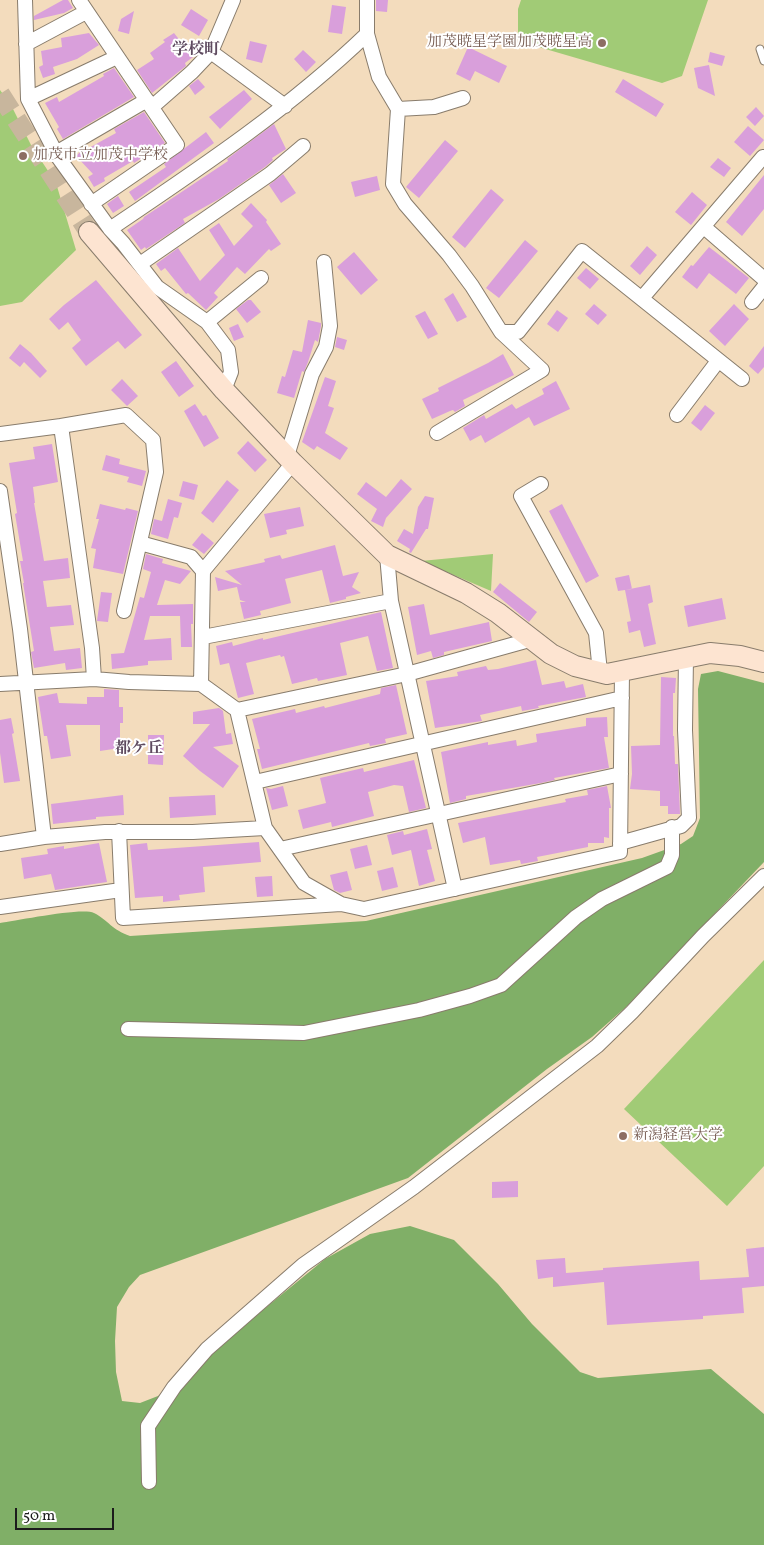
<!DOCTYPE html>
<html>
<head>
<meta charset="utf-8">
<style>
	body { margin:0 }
	#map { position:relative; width:764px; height:1545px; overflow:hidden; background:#f3dcbd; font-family:Vollkorn,serif }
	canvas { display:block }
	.scale { position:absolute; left:15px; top:1508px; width:99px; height:22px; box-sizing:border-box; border:2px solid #1c1c1c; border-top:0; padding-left:6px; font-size:15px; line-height:18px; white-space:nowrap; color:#1c1c1c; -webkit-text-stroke:4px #fff; paint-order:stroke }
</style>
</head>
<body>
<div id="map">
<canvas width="764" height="1545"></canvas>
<div class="scale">50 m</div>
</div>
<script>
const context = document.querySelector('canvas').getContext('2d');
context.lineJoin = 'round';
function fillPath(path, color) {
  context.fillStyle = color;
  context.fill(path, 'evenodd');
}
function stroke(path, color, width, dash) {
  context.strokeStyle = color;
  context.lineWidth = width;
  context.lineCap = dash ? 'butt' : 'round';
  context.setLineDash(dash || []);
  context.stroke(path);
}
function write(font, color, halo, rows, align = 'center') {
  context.font = font + ' Vollkorn,"Noto Serif JP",serif';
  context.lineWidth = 4;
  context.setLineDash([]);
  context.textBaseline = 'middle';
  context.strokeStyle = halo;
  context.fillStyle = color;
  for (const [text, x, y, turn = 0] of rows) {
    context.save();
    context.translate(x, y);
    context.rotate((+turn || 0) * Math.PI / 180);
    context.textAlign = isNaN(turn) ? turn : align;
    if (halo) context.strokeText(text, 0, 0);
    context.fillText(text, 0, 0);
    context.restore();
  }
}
fillPath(new Path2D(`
	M521 0H708L682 76 662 83 518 41V9Z
	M0 90 11 105 31 145 56 183 76 250 22 302 0 306Z
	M493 554 491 591 421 561Z
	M764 960V1166L727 1206 624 1109Z`), '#a1cb76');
fillPath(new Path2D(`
	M718 671 764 683V862L626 1007 592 1037 547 1069 408 1178 140 1275 129 1287 117 1307 115 1341 116 1372 122 1401 140 1403 158 1396 325 1259 370 1234 410 1226 454 1240 498 1284 532 1324 580 1372 598 1378 711 1369 764 1414V1545H0V923C16 921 82 907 94 913 108 920 112 930 130 936L366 921 642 858 681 844 693 836 700 818 698 689 701 674Z`), '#80af67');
fillPath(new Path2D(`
	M63 0H68L73 8 64 13 34 20V16Z
	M376 0H388L387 12 376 11Z
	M332 5 346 7 342 34 328 32Z
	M191 9 208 20 199 36 181 25Z
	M134 11 129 34 118 31 121 19Z
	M89 33 99 45 77 59 53 67 55 74 43 78 39 67 43 65 41 51 62 47 61 38Z
	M174 33 193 57 185 63 186 66 152 93 137 70 154 59 150 53 165 42 163 40Z
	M250 41 267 45 262 63 246 59Z
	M468 47 507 66 499 83 475 71 470 81 456 74Z
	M303 50 316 62 306 72 294 59Z
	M710 52 725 56 722 66 708 62Z
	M709 65 715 96 698 88 694 68Z
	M114 68 134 97 63 139 57 129 59 127 45 103 57 97 59 102 104 76 103 74Z
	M198 79 205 87 195 95 189 86Z
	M623 79 664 104 656 117 615 92Z
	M244 90 252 99 220 129 209 117Z
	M756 107 764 116 755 126 746 117Z
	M144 112 165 143 134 163 133 161 104 178 105 181 94 187 88 177 93 174 76 156 85 147 87 149 116 133 114 129Z
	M274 124 286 149 272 158 273 160 265 167 219 199 183 219 185 223 146 249 145 247 141 250 127 230 143 219 144 217 228 161 227 159Z
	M748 126 764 140 750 156 734 142Z
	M206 132 214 143 135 201 129 192 166 167 164 164Z
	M445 140 458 151 419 198 406 187Z
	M718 158 731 168 724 177 710 167Z
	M283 174 296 193 281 203 269 185Z
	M764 175V209L742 236 726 222Z
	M377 176 380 190 355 197 351 182Z
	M491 189 504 200 465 248 452 237Z
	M692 192 707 205 691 225 675 212Z
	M118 196 124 206 113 213 107 204Z
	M251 203 267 220 266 222 281 244 271 251 269 249 245 274 237 267 214 293 218 297 206 310 188 293 186 294 165 268 161 271 156 264 178 248 200 281 225 255 209 230 219 223 234 246 253 226 241 214Z
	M525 240 538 251 499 298 486 288Z
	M647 246 657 255 640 275 630 266Z
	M709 247 749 278 736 294 709 273 697 289 682 277 691 265 693 266Z
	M354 252 378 280 361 295 337 267Z
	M586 268 599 279 590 289 577 278Z
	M96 280 142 335 125 349 118 341 86 366 72 348 81 340 68 322 59 330 49 319 64 305Z
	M453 293 467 317 457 322 444 299Z
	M248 300H251L261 312 247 323 236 309Z
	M594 304 607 315 598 325 585 314Z
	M734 304 749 319 725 346 709 331Z
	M557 310 568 318 558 332 547 324Z
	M425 311 438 334 428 339 415 316Z
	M308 320 321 323V326L318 342 315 340 308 362 304 372 302 371 294 398 277 393 282 376 285 377 293 350 302 352Z
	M238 324 244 337 234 341 229 328Z
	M337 337 347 340 344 350 335 347Z
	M20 344 31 353 47 371 40 378 24 362 20 367 9 358Z
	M764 346V367L758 374 749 366Z
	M503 354 514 375 463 400 465 406 455 412 453 410 450 411 432 419 422 399 439 391 438 388 488 363Z
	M176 361 194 386 179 397 161 372Z
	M325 377 336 381 328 406 334 408 325 433 348 448 340 460 317 446 314 450 302 442Z
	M122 379 138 396 127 406 111 390Z
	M556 381 570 409 534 426 529 417 485 443 481 435 470 441 463 428 484 415 486 419 512 404 516 409 544 394 542 389Z
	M195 404 203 416 206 415 219 438 204 447 184 411Z
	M705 405 715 413 701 431 691 423Z
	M248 441 267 460 255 472 237 453Z
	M52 444 58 482 33 487 35 503H34L44 561 68 558 70 578 43 581 47 607 71 605 74 625 50 627 54 651 80 648 82 668 66 670 65 663 34 668 31 652 34 651 23 583H24L20 561H23L15 514 17 513 9 463 35 459 33 447Z
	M106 455 120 459 119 464 146 471 142 486 127 482 129 477 102 470Z
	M401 479 412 489 386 518 383 527 371 521 377 509 357 494 366 482 386 497Z
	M227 480 239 490 213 523 201 513Z
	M183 481 198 485 194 500 179 496Z
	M425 496 434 498 428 529H426L411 553 409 552 410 549 397 541 404 529 413 534 418 507Z
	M168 499 182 503 178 518 174 517 168 539 151 534 154 519 162 521Z
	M100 504 125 510 126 508 138 511 123 574 93 568 96 549 91 548 99 519H96Z
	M562 504 599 576 586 583 549 511Z
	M300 507 304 526 286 530 287 534 270 538 264 514Z
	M202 533 214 543 204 554 192 545Z
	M335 545 343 576 359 572 352 587 361 593 346 597V599L330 603 322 570 285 579 291 603 260 611 261 615 244 619 240 602H246L240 600 237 587 218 591 215 577 242 585 225 571 265 562 264 559 280 555 282 559Z
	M146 554 163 559 162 563 191 571 180 584 165 580 157 605 193 604V624H191L192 647H181L180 616H150L144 640 171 638 172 660 148 661V665L112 669 111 654 124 653 140 597 144 598 151 572 143 569Z
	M629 575 632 589 618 591 615 578Z
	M500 583 537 612 529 622 493 592Z
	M650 585 653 602 648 604 656 644 644 647 640 630 629 633 627 622 631 621 625 590Z
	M101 592 112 593 108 622 97 621Z
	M722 598 726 619 688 627 684 606Z
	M424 604 430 635 489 622 492 641 444 652V655L433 658 431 651 417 655 408 607Z
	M381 612 393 668 377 671 368 636 340 643 347 675 318 681 317 678 292 684 284 656 281 657 280 655 246 663 254 694 238 698 229 663 220 665 216 646 232 642 233 646 263 638V640Z
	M536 660 542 685 564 681 566 688 583 684 586 697 538 706 539 708 522 711 521 706 480 715 482 721 435 728 426 681 458 676 457 672 486 666 488 670 498 669Z
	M661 677 676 678 675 693H673V736H674L675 764H678L680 814H668V806H660V791L630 789 632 774 631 746 660 745Z
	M396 685 407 734 385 739 386 743 370 746 369 743 262 769 257 749H260L252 719 295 709 296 713 324 706 325 708 380 694 381 688Z
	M104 689 119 690V707H123V723H120V748L100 751V725H66L71 756 51 759 47 736H44L38 697 57 693 59 703 87 704V697H104Z
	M219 708 223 711 226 734 231 733 233 744 213 747 239 766 223 788 200 771 183 756 210 724H193V712Z
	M607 717 608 737H604L609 768 554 778 555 780 541 783 466 796V799L450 803 441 752 488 742V745L516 740 517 746 537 742 536 734 586 726V718Z
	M11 718 14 733 12 734 20 781 4 783 0 753V720Z
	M148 735H164L163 765 148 764Z
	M414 760 426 808 409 812 403 786 394 785 368 792 374 816 332 827 331 822 303 829 298 810 326 803 320 778 363 768 364 772Z
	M283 786 288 806 272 810 266 788 271 789Z
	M607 786 611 808H609V838L604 837V843H588V847L537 857 538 861 521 864 520 860 490 865 485 837 463 843 458 823 566 802 565 799 588 795 587 790Z
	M123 795 124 815 96 817V819L53 824 51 804Z
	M215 795 216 815 170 818 169 797Z
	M427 829 432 849 427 850 435 881 419 886 411 850 392 855 387 835 403 831 404 835Z
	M259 842 261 862 203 867 205 892 179 895 180 900 163 902V896L135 898 130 845 147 843 148 850Z
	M99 843 107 882 55 890 51 874 24 879 21 858 48 854 47 849 64 846V849Z
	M367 845 372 865 355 869 350 849Z
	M393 867 398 887 382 891 377 871Z
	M347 871 352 890 340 893 334 890 330 875Z
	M272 876 273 896 257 897 255 877Z
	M518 1181V1197L492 1198V1182Z
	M764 1247V1286L742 1288 744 1313 703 1316V1319L607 1325 604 1282 553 1287V1277L538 1279 536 1260 565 1258 566 1273 603 1270V1268L699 1261 700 1280 749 1277 746 1249Z`), '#d99fdb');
stroke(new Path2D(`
	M0 94 89 232`), '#c8b69d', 20, [20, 10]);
const lane = new Path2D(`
	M760 49 764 61`);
const street = new Path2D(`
	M25 0 28 99 58 157 110 229 123 243 157 287 207 322 228 350 231 372 224 390
	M79 0 177 145 91 204
	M367 0V34L379 77 398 109 393 184 405 204 449 255 472 286 501 332H518L582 251 742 379
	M26 44 86 12
	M211 52 285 106
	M28 99 117 57
	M152 107 192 72 211 52 233 0
	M398 109 434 107 463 98
	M56 153 147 100
	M704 227 764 279
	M110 229C199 169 289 109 367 34
	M140 264 270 174 303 146
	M642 298 763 157
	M752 302 764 287
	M207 322 261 278
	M677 415 718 361
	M61 426 126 415 153 440 156 472 124 611
	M437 433 542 370 501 332
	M0 434 61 426 92 648 94 679
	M287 456 312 374 326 347 330 326 324 262
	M541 484 521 496 596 633 600 672
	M0 491 20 629 44 837
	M140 543 191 557 203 571
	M387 555 391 601 455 889
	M203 637 391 601
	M0 684 94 679 129 682 201 684 237 710 265 828 304 883 341 904
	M201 684 203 571 293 463
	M237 710 407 674 533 639
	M255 782 622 698
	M119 831 123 918 341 904 364 909 620 852 622 672
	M620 843 681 826 689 818 685 730 686 657
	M0 844 44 837 105 832H193L265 828
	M280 849 621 774
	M0 907 121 890
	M128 1029 304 1033 419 1010 470 996 501 985 576 917 602 899 667 867 672 855V827
	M149 1482 148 1426 174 1387 207 1349 303 1265 414 1187 597 1046 632 1012 703 936 764 876`);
const secondary = new Path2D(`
	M89 232 224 390 293 463 387 555 466 593 498 613 551 654 575 666 607 674 710 653 740 656 764 662`);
stroke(lane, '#887c6c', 9);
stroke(street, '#887c6c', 16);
stroke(secondary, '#887c6c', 22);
stroke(lane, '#fff', 7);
stroke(street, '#fff', 14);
stroke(secondary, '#fde4d1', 20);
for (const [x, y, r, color] of [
	[602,43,5,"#8d6e63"],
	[23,156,5,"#8d6e63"],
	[623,1136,5,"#8d6e63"]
]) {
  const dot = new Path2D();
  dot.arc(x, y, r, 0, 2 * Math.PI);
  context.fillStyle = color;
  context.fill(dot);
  stroke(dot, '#fff', 2);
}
write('15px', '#785e54', '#fff', [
	["加茂暁星学園加茂暁星高",592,43,"right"],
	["加茂市立加茂中学校",33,156],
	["新潟経営大学",633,1136]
], 'left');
write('bold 16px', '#5e4a5f', '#fff', [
	["学校町",196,51],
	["都ケ丘",139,750]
]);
</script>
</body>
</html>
